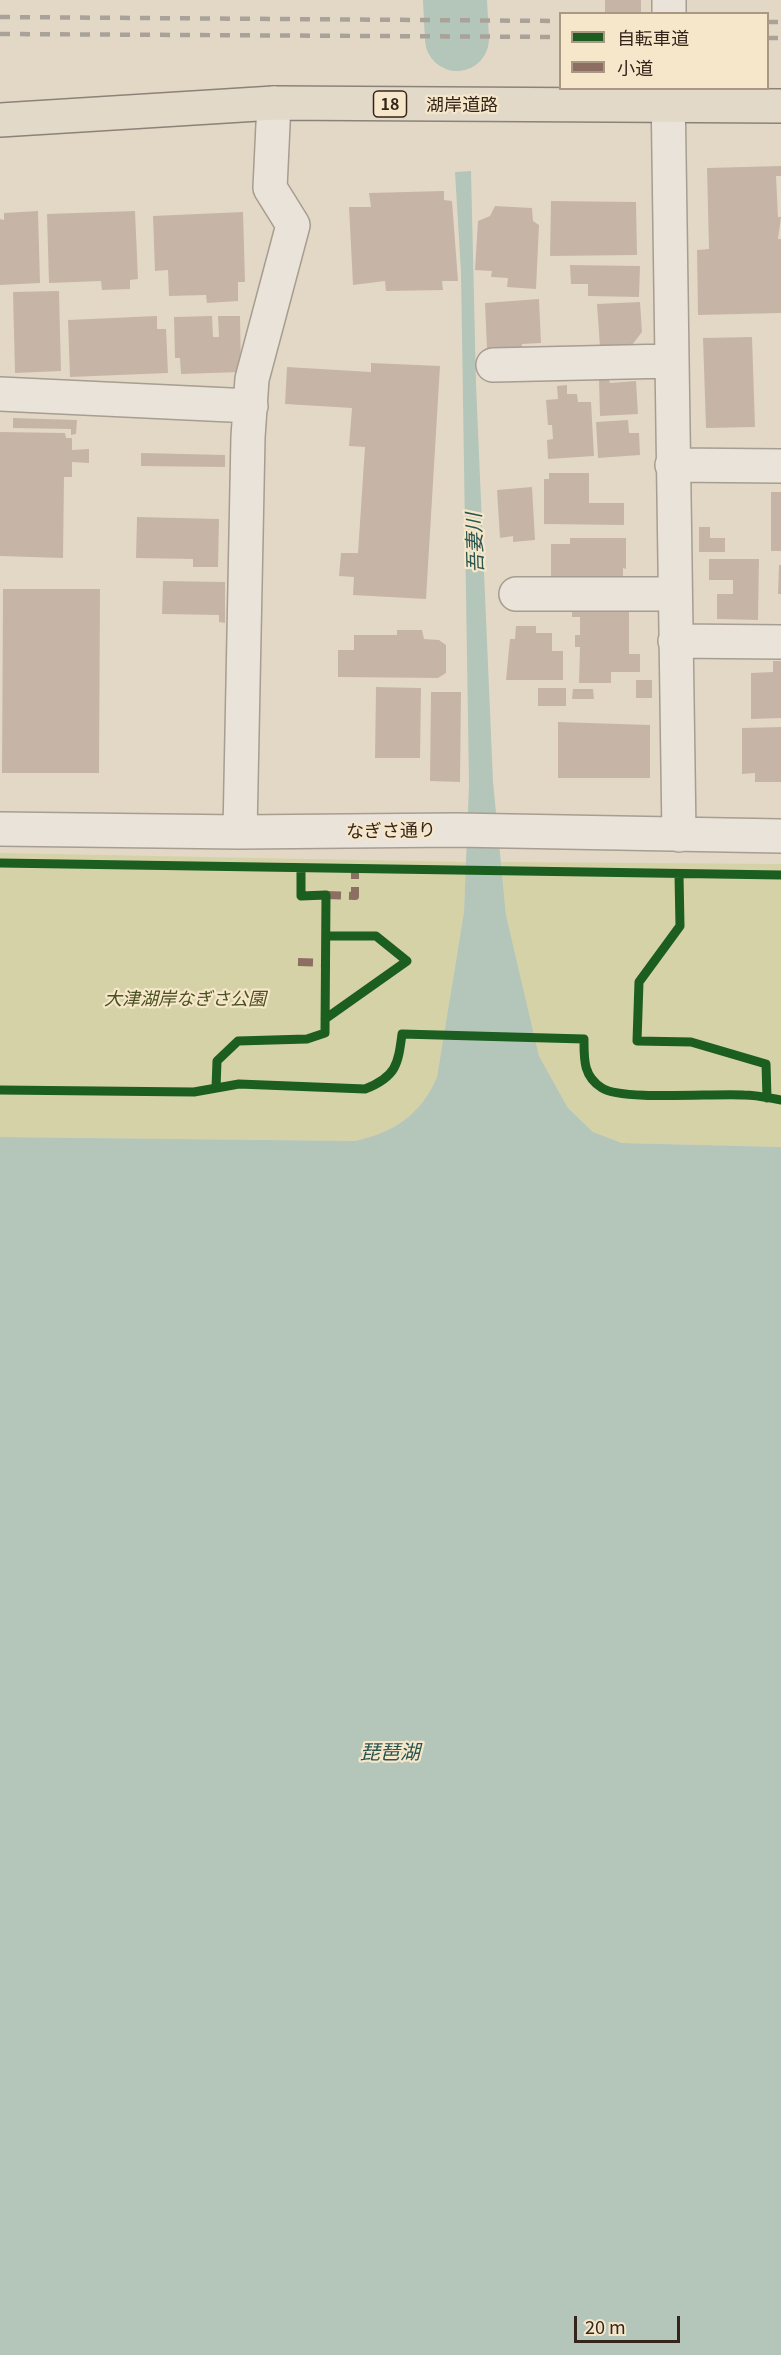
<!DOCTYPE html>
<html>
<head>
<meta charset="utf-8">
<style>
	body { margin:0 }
	#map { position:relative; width:781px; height:2355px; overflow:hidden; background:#e3d8c6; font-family:Georgia,"Noto Sans JP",serif }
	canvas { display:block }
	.legend { position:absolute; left:559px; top:12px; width:210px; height:78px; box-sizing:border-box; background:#f6e6ca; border:2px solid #a89884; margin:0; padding:8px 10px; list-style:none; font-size:18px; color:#34241a }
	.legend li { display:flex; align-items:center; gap:12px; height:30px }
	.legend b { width:30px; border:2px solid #a89884 }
	.scale { position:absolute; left:574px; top:2316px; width:106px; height:27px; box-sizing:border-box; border:3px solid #34241a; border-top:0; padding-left:8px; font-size:18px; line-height:21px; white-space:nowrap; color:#34241a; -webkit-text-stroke:4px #f6e6ca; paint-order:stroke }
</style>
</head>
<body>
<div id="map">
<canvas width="781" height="2355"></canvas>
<ul class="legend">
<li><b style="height:8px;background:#1b5e20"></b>自転車道</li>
<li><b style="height:8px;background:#8d6e63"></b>小道</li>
</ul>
<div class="scale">20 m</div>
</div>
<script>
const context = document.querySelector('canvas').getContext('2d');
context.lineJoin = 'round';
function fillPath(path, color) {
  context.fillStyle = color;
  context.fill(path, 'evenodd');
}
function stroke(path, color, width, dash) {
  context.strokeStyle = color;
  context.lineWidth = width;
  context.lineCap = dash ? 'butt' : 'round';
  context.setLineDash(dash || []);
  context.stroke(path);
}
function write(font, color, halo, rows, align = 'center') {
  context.font = font + ' Georgia,"Noto Sans JP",serif';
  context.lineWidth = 4.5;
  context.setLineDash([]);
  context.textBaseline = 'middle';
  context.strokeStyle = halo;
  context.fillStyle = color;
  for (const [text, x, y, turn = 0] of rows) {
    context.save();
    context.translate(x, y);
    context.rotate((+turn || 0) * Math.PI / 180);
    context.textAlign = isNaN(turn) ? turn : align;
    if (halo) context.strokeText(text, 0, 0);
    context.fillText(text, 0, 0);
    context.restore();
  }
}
fillPath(new Path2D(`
	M0 853 466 862 464 912 437 1077C421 1115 393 1133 354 1141L0 1137Z
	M501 862 781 864V1147L622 1143 593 1132 568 1108 539 1056 506 915Z`), '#d5d2a7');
fillPath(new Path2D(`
	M471 171 476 384 493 782 506 915 539 1056 568 1108 593 1132 622 1143 781 1147V2355H0V1137L354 1141C393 1133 421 1115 437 1077L464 912 469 785 461 272 455 172Z`), '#b3c6b9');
stroke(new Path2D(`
	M455 0 457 39`), '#b3c6b9', 64);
fillPath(new Path2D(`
	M605 0H641V14H605Z
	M781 166V176H776L778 217H781L778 239H781V313L698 315 697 250 709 249 707 168Z
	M444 191V200L452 201 458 281H442L443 290 386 291 385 281 353 285 349 207H371L369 193Z
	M551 201 636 202 637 255 550 256Z
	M495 206 532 208 533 221 539 225 536 289 507 287 508 278 491 277 492 271 475 270 478 221 490 216Z
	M38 211 40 283 0 285V219L4 220V213Z
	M135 211 138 279 130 280V289L102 290 101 281 49 283 47 214Z
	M243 212 245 282H238V301L207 303 206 295 169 296 168 270 155 271 153 216Z
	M570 265 640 266 639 297 588 296V284H571Z
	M59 291 61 371 15 373 13 292Z
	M539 299 541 343 522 344V348L487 349 485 303Z
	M640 302 642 332 632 345 600 347 597 304Z
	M157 316V329H166L168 373 70 377 68 320Z
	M212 316 213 337H219L218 316H240L241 372 181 374 180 358H175L174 317Z
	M752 337 755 427 706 428 703 338Z
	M371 363 440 366 426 599 353 595 354 577 339 576 341 553H358L365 447 349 446 352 408 285 404 287 367 371 372Z
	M599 379H609L610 383 636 381 638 414 600 416Z
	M567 385V394H577L578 402H591L594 456 548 459 547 440 553 439 552 425H548L546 400 558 399 557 386Z
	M13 418 77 420 76 434 71 435V429L13 428Z
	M628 420 629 433H639L640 455 598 458 596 422Z
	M0 432 65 433 66 438H72V450L89 449V463L72 462V477H64L63 558 0 556Z
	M141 453 225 455V467L141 466Z
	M549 473H589V503H624V525L544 524V479H549Z
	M532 487 535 540 513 542V536L500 538 497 490Z
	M771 492H781V551H771Z
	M137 517 219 519 218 567H193V559L136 558Z
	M699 527H710V538H725V552H699Z
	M570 538H626V569L623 568V576H551V544H570Z
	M709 559H759L758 620 717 619V594H733V580H709Z
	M779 565H781V594H778Z
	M163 581 225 582V623L219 622V615L162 614Z
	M3 589H100L99 773H2Z
	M572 611H629V654H640V672H611V683H579L580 647H575V635H580V617H572Z
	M516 626H536V633H552V651H563V680H506L510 639H515Z
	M397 630H422L424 639 439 640 446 645V673L438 678 338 677V650H354V635H397Z
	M773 661H781V718L751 719V673L773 672Z
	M636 680H652V698H636Z
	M376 687 421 688 420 758H375Z
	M538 688H566V706H538Z
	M573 689H593L594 699H572Z
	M431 692H461L460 782 430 781Z
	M558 722 650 725V778H558Z
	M781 727V782H755V773L742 774V728Z`), '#c6b5a7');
const minor = new Path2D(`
	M669 14V0
	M668 88 679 835
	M493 365 670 361
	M0 394 251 406
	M672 465 781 466
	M516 594H674
	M675 641 781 642
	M0 829 240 832 456 830 781 836
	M240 832 248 437 252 379 293 225 270 188 274 103`);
const major = new Path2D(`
	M0 120 274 103 781 106`);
stroke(minor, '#a79d90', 36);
stroke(major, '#8c8277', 36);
stroke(minor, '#eae3d9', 33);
stroke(major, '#e2d9c9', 33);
stroke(new Path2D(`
	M0 17 560 21
	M768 22H781
	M0 34 560 37
	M768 38H781`), '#a9a299', 4.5, [10, 10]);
stroke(new Path2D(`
	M326 895 355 896V869
	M298 962 325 963`), '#8d6e63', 8, [15, 8]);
stroke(new Path2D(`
	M0 863 781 875
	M679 875 680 926 639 982 637 1041 691 1042 766 1064 767 1098
	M325 1019 407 961 376 936H326
	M216 1088 217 1061 238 1041 307 1039 325 1033 326 895 301 896V868
	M0 1090 194 1092 239 1084 365 1089C396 1077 398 1065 402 1034L584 1039C584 1059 583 1076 602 1088 622 1101 716 1093 744 1095 757 1095 769 1098 781 1100`), '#1b5e20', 9);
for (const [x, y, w] of [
	[390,104,33]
]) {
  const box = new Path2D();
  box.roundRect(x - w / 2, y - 13, w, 26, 4.5);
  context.fillStyle = '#f6e6ca';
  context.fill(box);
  stroke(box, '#34241a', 1.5);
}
write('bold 16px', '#34241a', null, [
	["18",390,104]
]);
write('18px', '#34241a', '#f6e6ca', [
	["湖岸道路",462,104],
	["なぎさ通り",391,830,-1]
]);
write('italic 18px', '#495120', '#f6e6ca', [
	["大津湖岸なぎさ公園",185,998]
]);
write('italic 20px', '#28554e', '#f6e6ca', [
	["吾妻川",474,543,-92],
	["琵琶湖",390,1751]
]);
</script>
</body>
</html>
